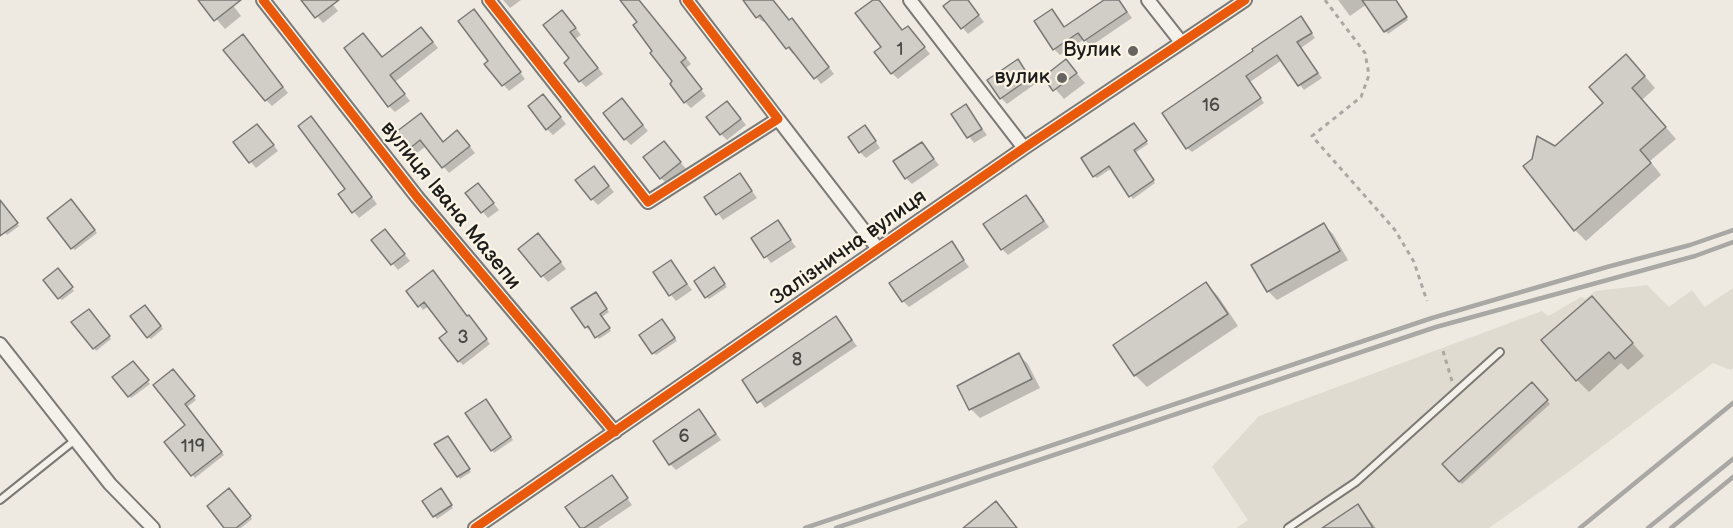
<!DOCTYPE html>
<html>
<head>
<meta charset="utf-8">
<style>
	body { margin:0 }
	canvas { display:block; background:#eeeae2 }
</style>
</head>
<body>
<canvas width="1733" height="528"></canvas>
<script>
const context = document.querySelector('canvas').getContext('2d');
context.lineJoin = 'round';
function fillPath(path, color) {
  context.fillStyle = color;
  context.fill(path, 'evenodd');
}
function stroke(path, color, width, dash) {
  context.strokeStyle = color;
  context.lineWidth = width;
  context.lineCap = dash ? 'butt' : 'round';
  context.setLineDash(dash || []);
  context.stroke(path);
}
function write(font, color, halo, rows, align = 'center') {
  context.font = font + ' "Balsamiq Sans",sans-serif';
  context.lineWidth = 4.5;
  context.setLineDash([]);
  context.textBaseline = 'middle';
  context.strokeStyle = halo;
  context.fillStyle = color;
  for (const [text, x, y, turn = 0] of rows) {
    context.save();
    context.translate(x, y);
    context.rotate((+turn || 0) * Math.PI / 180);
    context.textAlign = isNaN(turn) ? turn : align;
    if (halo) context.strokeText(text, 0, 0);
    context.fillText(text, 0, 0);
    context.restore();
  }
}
fillPath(new Path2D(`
	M1647 285 1669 307 1692 290 1705 307 1733 288V368L1731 370 1713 363 1571 470 1489 528H1236L1248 520 1212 467 1259 416 1542 311 1548 316 1581 297 1585 299 1595 291Z`), '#e0dbd0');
fillPath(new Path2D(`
	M200 0H229L241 16 225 29Z
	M303 0H329L338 11 323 23Z
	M503 0H521L510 8Z
	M622 0H640L639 1 691 64 685 69 706 96 691 108 685 102 654 51 639 22Z
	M746 0H773L790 22 798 26 834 74 821 84 796 52 793 54 788 48 766 20 763 22 757 17Z
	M875 0 882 5 903 31 914 34 930 54 898 79 892 73 883 47Z
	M954 0H967L984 22 968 34 945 7Z
	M1107 0H1119L1132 18 1091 46 1084 39 1060 55 1054 49 1052 11 1065 28Z
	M1338 0H1395L1408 20 1388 34 1367 4 1350 16Z
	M479 17 525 79 509 91 486 64 490 61Z
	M568 18 581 35 575 39 603 74 586 87 580 81 571 59Z
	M1305 23 1315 38 1301 48 1322 78 1304 90 1282 60 1250 82 1264 103 1192 152 1187 148 1255 52Z
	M427 34 438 48 395 82 410 101 395 112 389 106 383 58Z
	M243 36 288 93 272 106 266 100Z
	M1018 61 1035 84 1007 104 1001 98Z
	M1066 61 1085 83 1064 99 1045 77Z
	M1637 67 1655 88 1642 100 1676 139 1650 161 1661 175 1586 241 1575 230 1525 167 1534 160 1555 148 1605 103Z
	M549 102 566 124 553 135 547 129Z
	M628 106 648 131 631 145 625 139Z
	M965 106 987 135 974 143 953 115Z
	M733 108 746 125 727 140 721 134Z
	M421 115 444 143 463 138 475 153 449 173 426 146 416 154 410 148Z
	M317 124 377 204 359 218 340 194 347 189Z
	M1137 127 1148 144 1135 153 1155 183 1133 199 1112 168 1097 178 1094 176Z
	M263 131 278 151 256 168 235 143Z
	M870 133 880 148 866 158 860 152Z
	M922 144 939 165 912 184 906 178Z
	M670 149 686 169 667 184 661 178Z
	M599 174 614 192 598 205 592 199Z
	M740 174 757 198 723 220 706 197Z
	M484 191 499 210 488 218 467 193Z
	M1026 196 1049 227 1008 255 1002 249Z
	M0 200 19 226 7 235 0 227Z
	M74 204 97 233 75 250 72 248Z
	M777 222 796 247 771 263 753 239Z
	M1324 225 1333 234 1348 260 1277 300 1268 291 1254 265Z
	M391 237 410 261 398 270 373 240Z
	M544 241 566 269 548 282 520 249Z
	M951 243 969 267 909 307 903 301Z
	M671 262 692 290 676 301 671 295Z
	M716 272 727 287 709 299 706 297Z
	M60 273 74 291 62 300 59 298Z
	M1206 284 1218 296 1238 326 1147 387 1135 375 1115 345Z
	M408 291 468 318 473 321 490 344 463 365 459 361 449 332 429 306 423 310Z
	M598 297 609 312 602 317 611 331 599 339 591 328 589 330 586 327Z
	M1592 298 1644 356 1628 370 1621 363 1589 392 1577 380Z
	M147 309 163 329 151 339 148 337Z
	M91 313 111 339 96 351 94 348Z
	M836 318 857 346 765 408 744 380Z
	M665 323 677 341 656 355 653 353Z
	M1019 355 1028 364 1040 388 980 418 971 409Z
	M136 365 150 384 131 398 129 396Z
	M176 374 196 400 187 407 224 455 195 478 166 442 187 426Z
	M1532 384 1550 404 1462 484 1444 464Z
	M488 404 513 440 494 453 492 450Z
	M699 411 721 440 676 470 670 464Z
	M450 440 471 472 460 479 437 445Z
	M612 477 632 505 598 528H581Z
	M232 493 252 519 241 528H226Z
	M443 493 453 508 437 519 424 501Z
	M1358 506 1376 528H1325Z`), '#0003');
const building = new Path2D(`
	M198 0H241L214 21Z
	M301 0H339L315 18Z
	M620 0H639L686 58 681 62 702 89 684 103 670 84 672 81 650 53 652 51 633 25 637 22Z
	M743 0H773L789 20 792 18 829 67 814 79 789 47 786 49 760 15 756 18Z
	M873 0H879L902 30 908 26 925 47 891 74 874 52 881 47 855 13Z
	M951 0H968L979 15 961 29 943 6Z
	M1104 0H1119L1127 12 1084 41 1078 33 1053 50 1034 21 1052 9 1064 27Z
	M1362 0H1396L1407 17 1384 32Z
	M474 9 521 72 502 86 484 64 488 61 458 21Z
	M562 10 576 28 570 32 598 68 579 82 564 63 569 58 543 25Z
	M1301 16 1312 33 1297 42 1318 73 1298 86 1277 55 1246 76 1261 98 1186 149 1162 113 1253 51 1252 49Z
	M421 27 433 42 390 75 405 94 388 107 344 48 363 33 382 57Z
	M243 34 283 87 265 101 223 50Z
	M1626 54 1645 76 1632 88 1666 127 1640 150 1651 163 1574 231 1523 166 1532 159 1537 136 1555 146 1603 103 1589 87Z
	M1018 59 1030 78 1000 99 987 80Z
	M1066 59 1077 73 1053 91 1043 77Z
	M543 94 561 117 546 130 528 106Z
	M622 98 643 125 624 140 603 113Z
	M727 101 741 119 720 135 706 117Z
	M966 104 982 129 967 138 951 114Z
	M421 113 443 142 457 130 470 146 442 168 420 140 409 149 396 132Z
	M311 116 372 197 352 213 338 194 345 189 298 126Z
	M1134 123 1147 141 1134 150 1154 180 1129 197 1109 166 1093 177 1081 158Z
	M257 124 274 145 249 163 233 142Z
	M865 125 876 141 859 153 848 137Z
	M664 141 681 162 660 179 643 157Z
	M922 142 934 159 905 179 893 161Z
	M594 166 609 186 591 200 575 180Z
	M740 173 752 191 716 215 704 197Z
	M478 183 494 203 481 213 465 193Z
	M1026 195 1044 221 1001 250 983 224Z
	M71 199 95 230 71 249 47 218Z
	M0 200 18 223 0 236Z
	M778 220 791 240 764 258 751 238Z
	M1324 223 1340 251 1267 292 1251 265Z
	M385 229 405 254 391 265 371 240Z
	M538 233 561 262 541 277 518 249Z
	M952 241 964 260 902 302 889 283Z
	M671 260 687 284 669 296 653 272Z
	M714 267 725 284 705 298 694 281Z
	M58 268 73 287 58 299 43 280Z
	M433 270 467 316 469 315 487 339 458 362 439 338 447 332 424 302 418 307 406 291Z
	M1206 282 1228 314 1134 376 1113 345Z
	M596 292 607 309 600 314 610 328 595 338 588 326 585 328 571 308Z
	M1592 296 1633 343 1615 359 1609 352 1576 381 1541 340Z
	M145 305 161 326 147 338 130 316Z
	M89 309 110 336 93 349 71 322Z
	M836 316 852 340 757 403 742 380Z
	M662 319 675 338 652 354 639 335Z
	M1019 353 1032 379 969 410 957 386Z
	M133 361 149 380 128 397 112 377Z
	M173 369 195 396 185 404 222 452 191 476 164 442 185 425 153 385Z
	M1532 382 1548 400 1459 482 1442 464Z
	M486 399 511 437 491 451 465 413Z
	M699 409 716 434 669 465 653 441Z
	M448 436 470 469 457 477 434 444Z
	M612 475 628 498 584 528H580L565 507Z
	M229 488 251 516 236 528H224L207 506Z
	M441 488 452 505 433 517 422 501Z
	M996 501 1017 528H963Z
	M1358 504 1373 528H1322Z`);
fillPath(building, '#d1cec8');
stroke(building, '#7a7975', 1.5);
const service = new Path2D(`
	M0 500 75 440
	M1288 528 1356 482 1500 352`);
const minor = new Path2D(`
	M263 0 417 197 615 432
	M489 0 648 202 778 119 687 0
	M910 0 1024 148
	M1148 0 1181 42
	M778 119 878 249
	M0 344 110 484 153 528
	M475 528 1024 148 1245 0`);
stroke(service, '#7a7975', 10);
stroke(minor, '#7a7975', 16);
stroke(new Path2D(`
	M1325 0 1365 53 1369 75 1361 97 1312 136 1395 230 1414 262 1427 301
	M1443 351 1452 381`), '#aaa8a4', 3, [4.5, 4.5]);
stroke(service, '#f4f1ea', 6);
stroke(minor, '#f4f1ea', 12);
stroke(new Path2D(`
	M805 528 1432 318 1607 267 1690 245 1733 230
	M836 528 1436 327 1695 256 1733 242
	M1580 528 1733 403
	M1648 528 1733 459
	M1671 528 1733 477`), '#aaa8a4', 4.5);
stroke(new Path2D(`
	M263 0 417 197 615 432
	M489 0 648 202 778 119 687 0
	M475 528 1024 148 1245 0`), '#e8590c', 9);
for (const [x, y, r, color] of [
	[1133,51,6,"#666461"],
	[1062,78,6,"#666461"]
]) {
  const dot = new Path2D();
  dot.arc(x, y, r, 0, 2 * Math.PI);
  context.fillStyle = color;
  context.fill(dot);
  stroke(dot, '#fcf5e5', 2);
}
write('18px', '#494847', null, [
	["1",900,50],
	["16",1211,106],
	["3",463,338],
	["8",797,360],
	["6",684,437],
	["119",193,447]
]);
write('21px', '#1c1c1c', '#fcf5e5', [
	["Вулик",1121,51],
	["вулик",1050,78]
], 'right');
write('21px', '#1c1c1c', '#fcf5e5', [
	["вулиця Івана Мазепи",450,206,51],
	["Залізнична вулиця",849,248,-35]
]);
</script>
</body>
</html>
